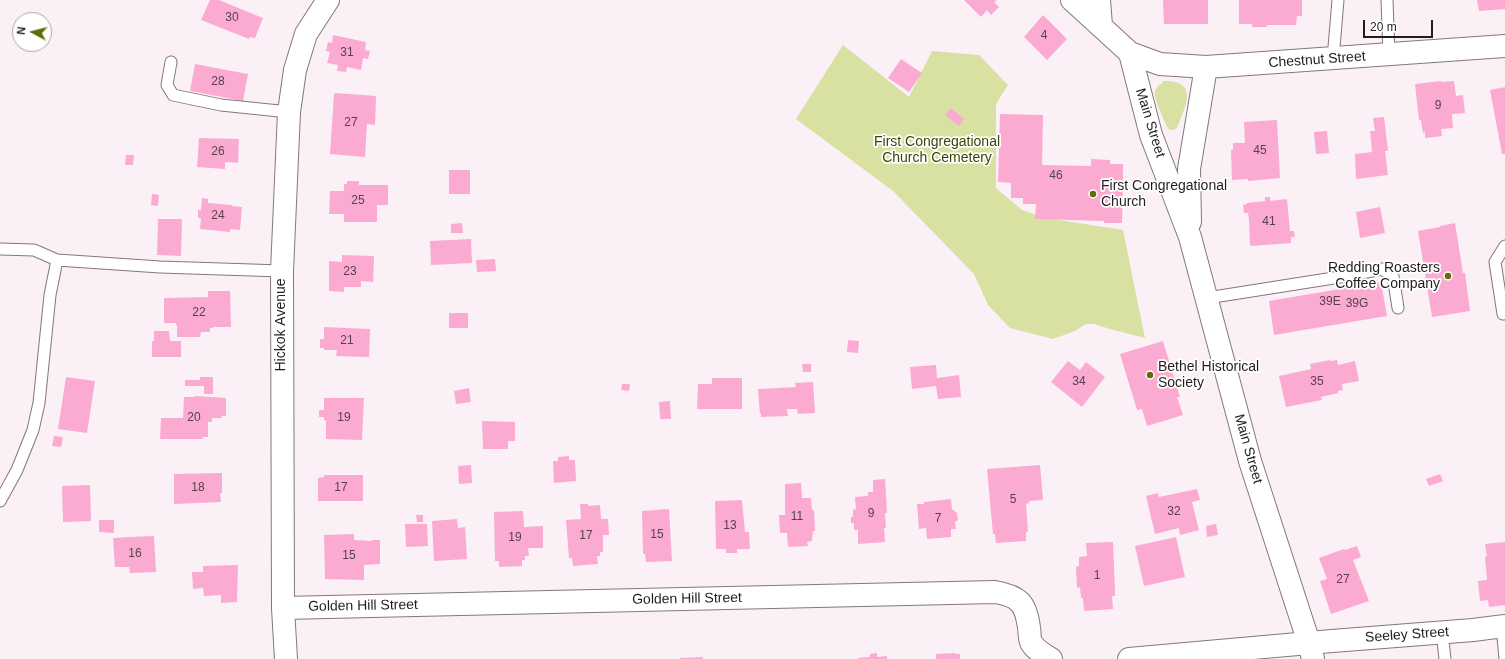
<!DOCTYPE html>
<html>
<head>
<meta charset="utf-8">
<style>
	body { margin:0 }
	#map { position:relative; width:1505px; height:659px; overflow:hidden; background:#fbf0f5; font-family:Arial,sans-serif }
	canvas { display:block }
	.north { position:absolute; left:12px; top:12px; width:40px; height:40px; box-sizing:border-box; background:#fff; border:1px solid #a7a5a6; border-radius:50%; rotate:277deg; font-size:11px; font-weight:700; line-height:16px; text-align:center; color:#221e20 }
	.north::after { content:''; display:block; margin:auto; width:14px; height:18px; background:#636b0f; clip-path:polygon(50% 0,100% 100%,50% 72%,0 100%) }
	.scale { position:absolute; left:1363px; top:20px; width:70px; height:18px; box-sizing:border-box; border:2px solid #221e20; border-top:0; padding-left:5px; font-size:12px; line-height:14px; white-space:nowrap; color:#221e20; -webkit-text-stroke:3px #fff; paint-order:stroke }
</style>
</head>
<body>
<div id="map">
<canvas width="1505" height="659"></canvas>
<div class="north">N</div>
<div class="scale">20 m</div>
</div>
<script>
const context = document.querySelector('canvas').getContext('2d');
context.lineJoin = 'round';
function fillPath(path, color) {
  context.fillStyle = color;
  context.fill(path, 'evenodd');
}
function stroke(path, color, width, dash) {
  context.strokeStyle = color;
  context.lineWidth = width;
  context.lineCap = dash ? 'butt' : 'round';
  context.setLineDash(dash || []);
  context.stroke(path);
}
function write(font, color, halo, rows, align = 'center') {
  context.font = font + ' Arial,sans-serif';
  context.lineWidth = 3.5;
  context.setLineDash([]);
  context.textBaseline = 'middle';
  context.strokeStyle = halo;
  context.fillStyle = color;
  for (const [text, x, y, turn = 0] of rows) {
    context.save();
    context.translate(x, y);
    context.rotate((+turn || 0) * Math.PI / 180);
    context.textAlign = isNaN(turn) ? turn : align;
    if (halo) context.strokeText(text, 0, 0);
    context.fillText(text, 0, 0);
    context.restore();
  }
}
fillPath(new Path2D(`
	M843 45 909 97 932 51 979 55 1008 85 996 104V188L1022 210 1046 218 1123 230 1145 338 1110 329 1094 324H1086L1075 331 1053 339 1010 328 988 305 974 274 893 191 796 119Z
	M1164 81C1200 81 1185 107 1177 128L1173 130H1170L1167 127C1164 119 1153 98 1155 91 1157 86 1161 84 1164 81Z`), '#d8e1a2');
fillPath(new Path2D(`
	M210 0H219L263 18 255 38 250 37 249 39 201 20Z
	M964 0H997L994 2 999 7 991 15 987 10 981 17Z
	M1163 0H1208V24H1164Z
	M1239 0H1302V16H1297L1296 25H1267V27H1252V24H1239Z
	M1477 0H1505V9L1479 11Z
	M1043 15 1067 39 1047 60 1024 37Z
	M333 35 366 42 365 50 370 51 368 59 363 58 361 70 347 67 346 72 337 71 338 65 327 63 330 52 326 51 328 42 332 43Z
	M901 59 922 73 909 92 888 78Z
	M195 64 248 74 243 101 190 91Z
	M1441 81V82L1454 81 1456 96 1463 95 1465 113 1452 114 1453 128 1441 129 1442 136 1425 138V132L1423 133 1421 120H1419L1415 84Z
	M1505 87V154H1502L1490 90Z
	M335 93 376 96 375 125 367 124 365 157 330 154 334 95Z
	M951 108 964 119 959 126 945 115Z
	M1000 114 1043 115 1042 165 1091 166V159L1110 160V164H1123V180L1121 184H1123L1122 223H1104V221L1035 219 1036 204H1023V198H1011V183L998 182Z
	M1384 117 1388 151H1385L1388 175 1356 179 1355 154 1372 152 1370 131H1375L1373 118Z
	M1277 120 1280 178 1248 181V179L1232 180 1231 150H1233V143H1245L1244 122Z
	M1327 131 1329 153 1316 154 1314 132Z
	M199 138 239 139 238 163 225 162V169L197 167Z
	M126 155H134L133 165H125Z
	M449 170H470V194H449Z
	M347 181H359V185H388V205H377V222H344V214H329L330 191H344V184H347Z
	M152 194 159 195 158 206 151 205Z
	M1265 197H1270V201L1287 199 1290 231H1294L1295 237H1291V243L1251 246 1250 245 1249 219 1248 213H1244L1243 205 1247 204V203L1265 201Z
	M202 198 208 199V203L232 205V206L242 207 240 230 230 229V232L200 229 201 218H198V210H201Z
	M1380 207 1385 233 1360 238 1356 212Z
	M158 219H182L181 256 157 255Z
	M462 223 463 233H451V224Z
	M1455 223 1463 273H1465L1470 311 1432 317 1418 231 1440 227V226Z
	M471 239 472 263 431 265 430 241Z
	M342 255 374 256 373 282 361 281V287H344V292L329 291V261L342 262Z
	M495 259 496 271 477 272 476 260Z
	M1381 282 1387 316 1274 335 1269 301Z
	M208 291H230L231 327H213V328H210V332H201L200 337H177V325H176V323H164V298L208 297Z
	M449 313H468V328H449Z
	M324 327 370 329 369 357 336 356 337 350H324V348H320V339H324Z
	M154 331H169L170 341H181V357H152V341H154Z
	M848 340 859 341 858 353 847 352Z
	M1163 341 1180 397H1177L1183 415 1147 426 1142 409 1137 410 1120 354Z
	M1330 360 1331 361 1337 360 1338 365 1355 361 1359 381 1342 384 1343 390 1338 391V393L1321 397 1322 400 1286 407 1279 376 1311 369 1310 364Z
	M1068 361 1080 370 1086 362 1105 377 1082 407 1051 382Z
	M802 364H811V372H803Z
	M936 365 937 378 959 375 961 397 938 399 936 386 912 389 910 367Z
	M66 377 95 381 87 433 58 429Z
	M200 377H213V394H204V386H185V380H200Z
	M712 378H742V409H697L698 384H712Z
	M813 382 815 413 798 414 797 409H787L788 416 761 417V413L760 414 758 389 796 387 795 383Z
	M622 384H630L629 391 621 390Z
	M469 388 471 402 456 404 454 391Z
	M195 396 226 398V416H221L222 418H212V422H208V437H203V439H160L161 418H183L184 397H195Z
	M324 398H364L362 440 326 439V421L324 420V417H319V410H324Z
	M670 401 671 419H660L659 402Z
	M482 421 515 422V441H508V449H483Z
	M54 436 63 437 61 447 52 446Z
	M569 456V460H575L576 481 554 483 553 461H558V457Z
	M471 465 472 483 459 484 458 466Z
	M1040 465 1043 500 1029 501V503L1026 504 1028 532H1026V541L996 543 995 534H993L987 469Z
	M222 473V493H220L221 502 174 504V474Z
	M1440 474 1443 481 1429 486 1426 479Z
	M324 475H363V501H318V478L324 477Z
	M885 479 887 513H885L886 528H884L885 542 858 544V530H854V523H851V517H853V510L856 509 855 497 868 496V492H873V480Z
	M801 483 802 498H811L812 510H814L815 531H813L812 541 807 542 808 546 788 547 787 533H780L779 515H785V484Z
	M90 485 91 521 63 522 62 486Z
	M1197 489 1200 500 1192 502 1199 530 1180 535 1179 528 1155 534 1146 496 1158 493 1159 497Z
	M951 499 952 509 957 513 958 520 955 522 956 529H951V537L927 539 926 528 919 529 917 504H924V502Z
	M742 500 745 532H749L750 549H737V553H726V549H716L715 501Z
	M580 504H588V506L600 505 601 519H608L609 535H603V552H600V556H597L598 564 573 566 572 558H569L566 520 581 519Z
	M669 509 672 561 646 562 645 554H643L642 511Z
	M523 511 524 527 543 526V548H528L529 556H525V560H522V566L499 567V561H495L494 512Z
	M416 515H423V522H417Z
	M457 519 458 528 465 527 467 559 434 561 432 521Z
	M99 520H114V533L99 532Z
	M405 524H427L428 546 406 547Z
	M1216 524 1218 535 1207 537 1206 526Z
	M354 534V540L372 541V540H380V564L364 565V580L325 579 324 535Z
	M154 536 156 572 130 573 129 567H115L113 538 130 537 131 560 130 537Z
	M1176 537 1185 577 1144 586 1135 546Z
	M1113 542 1115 590V596H1112L1113 609 1084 611 1083 598H1081L1080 587 1077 588 1076 567 1079 566V557L1087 556 1086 543Z
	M1505 542V605L1489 607 1488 600 1480 601 1478 581 1486 580 1487 579 1485 557 1487 556 1485 544Z
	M1357 546 1361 557 1353 560 1369 601 1331 614 1320 581 1327 579 1319 558 1344 549 1345 550Z
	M238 565 237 602 221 603V595L204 596 203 588 193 589 192 572H203V566Z
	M877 653V657L887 656V659H858V658L870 657V654Z
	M955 653V654H960V659H936V654Z
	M703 657V659H680V658Z`), '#fbabd2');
const lane = new Path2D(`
	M1387 0 1389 55
	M1333 59 1338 0
	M171 62 167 85 173 95 221 105 289 112
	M0 249 34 250 57 260 160 267 282 271
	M1207 298 1340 277 1382 269 1393 276 1398 308
	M1503 314 1495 262 1505 246
	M0 501 17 470 33 430 39 403 50 295 57 260
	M1502 626 1505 659
	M1442 632 1445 659`);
const street = new Path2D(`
	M1099 0 1101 26
	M283 608 995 592C1019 596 1026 603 1029 628 1030 633 1029 640 1032 644 1037 651 1044 655 1051 659
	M286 659 283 608 282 271 289 112 295 70 306 34 328 0
	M1129 659 1332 641 1473 630 1505 626`);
const secondary = new Path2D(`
	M1072 0 1130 53 1160 64 1206 67 1505 46
	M1130 53 1151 135 1190 237 1250 461 1309 643 1313 659
	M1190 222 1189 169 1206 67`);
stroke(lane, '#82787c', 13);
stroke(street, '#82787c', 24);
stroke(secondary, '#82787c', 24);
stroke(lane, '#fff', 11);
stroke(street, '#fff', 22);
stroke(secondary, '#fff', 22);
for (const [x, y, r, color] of [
	[1093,194,4,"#636b0f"],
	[1448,276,4,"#636b0f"],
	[1150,375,4,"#636b0f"]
]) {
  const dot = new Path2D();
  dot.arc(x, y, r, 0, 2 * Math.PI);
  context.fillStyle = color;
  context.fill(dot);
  stroke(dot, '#fff', 1.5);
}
write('12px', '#58414c', null, [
	["30",232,18],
	["4",1044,36],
	["31",347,53],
	["28",218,82],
	["9",1438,106],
	["27",351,123],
	["45",1260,151],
	["26",218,152],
	["46",1056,176],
	["25",358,201],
	["24",218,216],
	["41",1269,222],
	["23",350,272],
	["39E",1330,302],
	["39G",1357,304],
	["22",199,313],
	["21",347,341],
	["34",1079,382],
	["35",1317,382],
	["20",194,418],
	["19",344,418],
	["18",198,488],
	["17",341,488],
	["5",1013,500],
	["32",1174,512],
	["9",871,514],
	["11",797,517],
	["7",938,519],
	["13",730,526],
	["15",657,535],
	["17",586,536],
	["19",515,538],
	["16",135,554],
	["15",349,556],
	["1",1097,576],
	["27",1343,580]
]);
write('14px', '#221e20', '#fff', [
	["Chestnut Street",1317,60,-4],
	["Main Street",1150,123,73],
	["Hickok Avenue",281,325,-90],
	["Main Street",1248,449,74],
	["Golden Hill Street",687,599,-1],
	["Golden Hill Street",363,606,-1],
	["Seeley Street",1407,635,-4]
]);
write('14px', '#3e4302', '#fff', [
	["First Congregational",937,142],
	["Church Cemetery",937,158]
]);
write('14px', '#221e20', '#fff', [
	["First Congregational",1101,186],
	["Church",1101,202],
	["Redding Roasters",1440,268,"right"],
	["Coffee Company",1440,284,"right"],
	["Bethel Historical",1158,367],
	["Society",1158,383]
], 'left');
</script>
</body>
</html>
